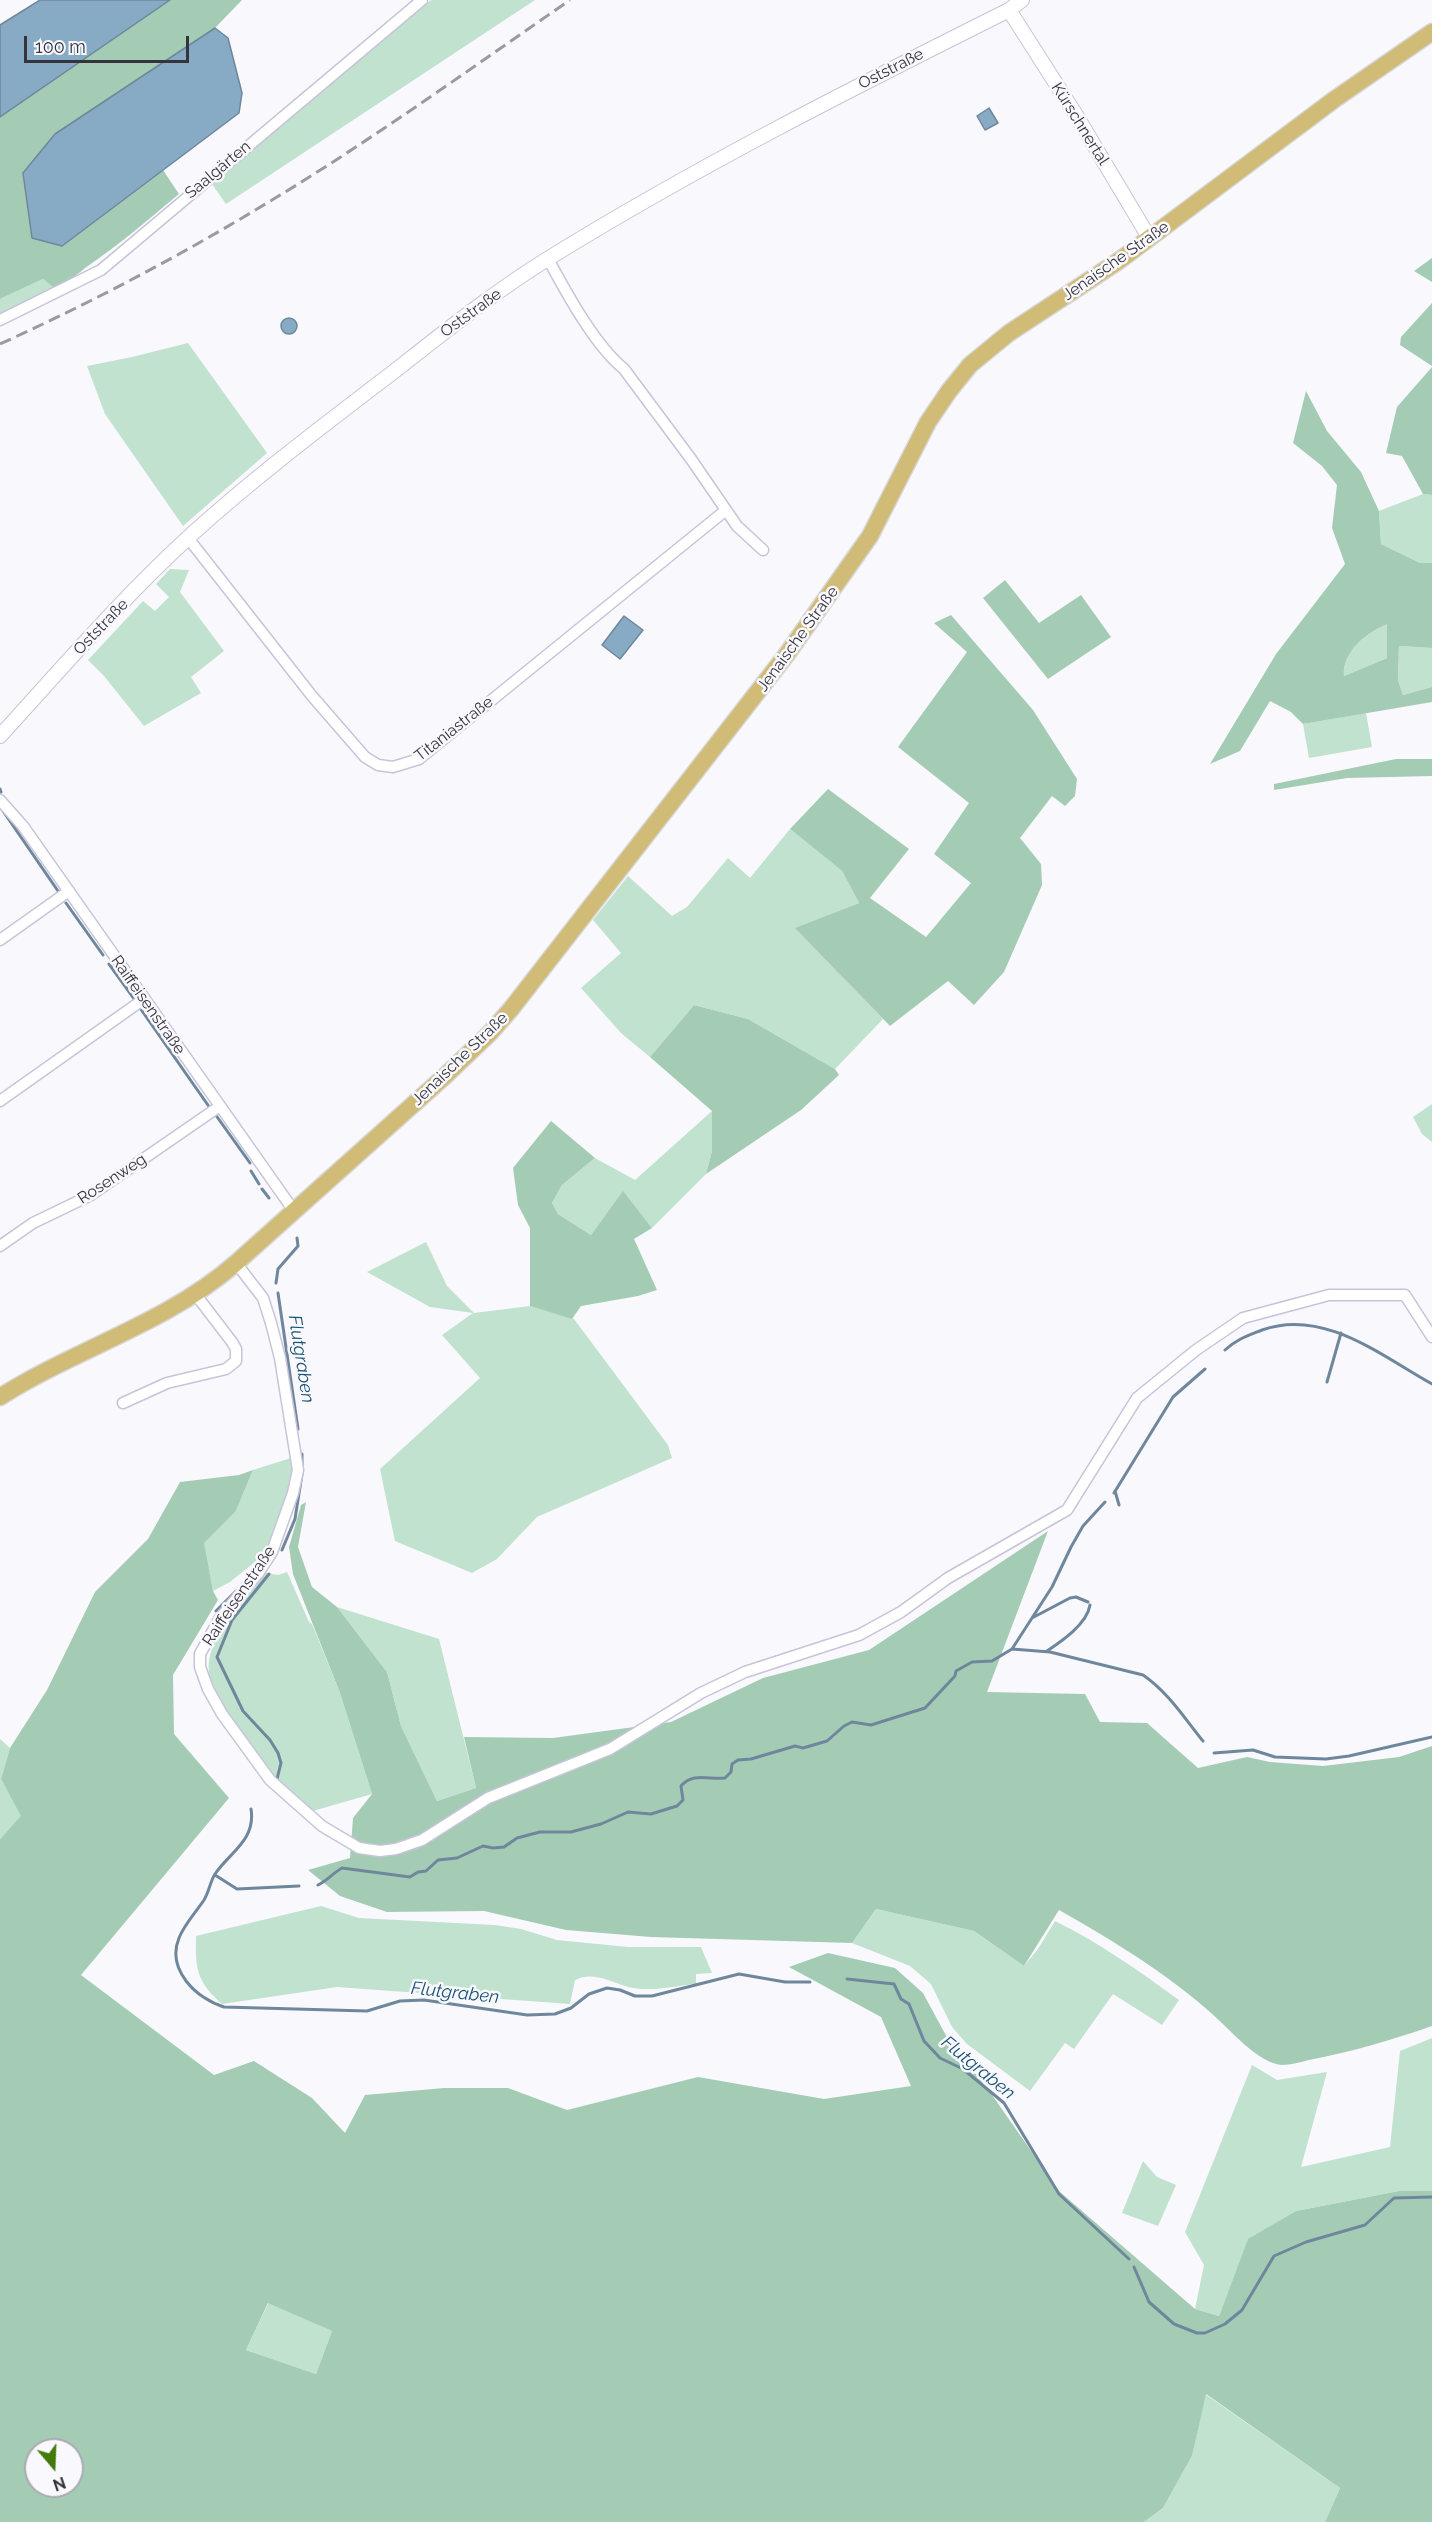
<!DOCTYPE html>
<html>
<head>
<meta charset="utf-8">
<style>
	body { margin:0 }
	#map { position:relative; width:1432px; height:2522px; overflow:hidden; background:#f9f8fd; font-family:Raleway,sans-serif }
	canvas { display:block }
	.north { position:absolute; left:24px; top:2438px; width:60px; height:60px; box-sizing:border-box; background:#f9f8fd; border:2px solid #abaab0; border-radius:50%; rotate:161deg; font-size:16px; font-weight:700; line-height:24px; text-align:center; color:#35343d }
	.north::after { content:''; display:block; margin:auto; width:21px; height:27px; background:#447a0c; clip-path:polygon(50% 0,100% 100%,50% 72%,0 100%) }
	.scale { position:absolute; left:24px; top:36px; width:165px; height:27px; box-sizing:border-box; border:3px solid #35343d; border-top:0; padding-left:8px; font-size:18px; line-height:21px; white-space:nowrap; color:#35343d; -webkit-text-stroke:4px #f9f8fd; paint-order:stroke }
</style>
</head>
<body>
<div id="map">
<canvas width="1432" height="2522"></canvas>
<div class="north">N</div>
<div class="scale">100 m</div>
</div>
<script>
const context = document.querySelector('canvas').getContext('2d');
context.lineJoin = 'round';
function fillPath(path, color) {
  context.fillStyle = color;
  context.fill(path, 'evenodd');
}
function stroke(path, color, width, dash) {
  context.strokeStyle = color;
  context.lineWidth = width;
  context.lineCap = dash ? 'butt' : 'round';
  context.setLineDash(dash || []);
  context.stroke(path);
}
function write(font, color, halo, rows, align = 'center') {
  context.font = font + ' Raleway,sans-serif';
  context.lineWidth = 5;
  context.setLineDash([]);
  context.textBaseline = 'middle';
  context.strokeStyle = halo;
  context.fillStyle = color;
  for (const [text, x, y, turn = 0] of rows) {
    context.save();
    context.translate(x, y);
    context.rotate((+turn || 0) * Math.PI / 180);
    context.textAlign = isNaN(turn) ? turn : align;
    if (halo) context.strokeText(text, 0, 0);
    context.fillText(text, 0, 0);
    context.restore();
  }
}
fillPath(new Path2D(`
	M431 0H535L226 204 212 184Z
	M43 279 54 288 0 315V299Z
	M188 343 267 453 183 526 105 414 87 366 132 357Z
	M1423 494 1432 495V563H1420L1381 544 1379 511Z
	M170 569 189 570 180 592 224 651 191 677 201 693 144 726 104 676 88 660 143 601 155 611 169 597 156 584Z
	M1387 623V658L1344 676C1342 649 1366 636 1387 623Z
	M1399 646 1432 648V687L1403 695 1398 680Z
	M1366 713 1372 747 1309 758 1303 724Z
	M790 829 842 871 859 903 796 928 883 1019 835 1069 748 1019 694 1005 650 1057 621 1033 581 988 621 953 593 920 628 876 672 916 687 907 728 858 750 878Z
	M1432 1104V1142L1422 1134 1413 1117Z
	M712 1111V1151L706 1174 652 1228 623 1192 591 1235 558 1214 552 1203 562 1185 595 1158 635 1180Z
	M426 1242 447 1286 474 1313 530 1306 574 1319 668 1445 672 1458 537 1517 497 1559 472 1573 395 1541 380 1469 480 1378 442 1335 473 1313 430 1307 367 1272Z
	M291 1458 293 1472 289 1490 266 1553 230 1582 213 1591 203 1543 236 1511 253 1470Z
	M287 1572 309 1622 312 1624 340 1693 372 1794 306 1813C280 1784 202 1701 209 1661 215 1626 244 1599 266 1573L278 1575Z
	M337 1607 439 1639 476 1788 437 1801 401 1726 387 1672Z
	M0 1739 10 1748 1 1779 22 1816 0 1839Z
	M321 1906 359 1918 495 1925 521 1929 557 1940 628 1947H701L712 1973 696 1974V1984C675 1986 646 1993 625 1986 610 1981 591 1971 575 1980L570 2004 337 1987 222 2004C197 1982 195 1969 196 1936Z
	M876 1909 974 1931 1024 1966 1038 1949 1055 1921C1100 1943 1139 1971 1179 2000L1162 2025 1113 1994 1074 2049 1065 2043 1030 2091 967 2044 952 2027 931 1984 910 1966 852 1943Z
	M1432 2038V2191H1399L1296 2211 1248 2240 1219 2316 1195 2309 1204 2265 1185 2232 1252 2065 1277 2080 1327 2072 1301 2167 1390 2147 1400 2051Z
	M1143 2161 1157 2177 1176 2185 1158 2226 1122 2213Z
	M269 2302 332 2331 316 2374 246 2350Z
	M1205 2394 1340 2488 1325 2522H1144L1163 2508 1192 2456Z`), '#c1e2ce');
fillPath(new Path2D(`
	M170 0H242L215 28 55 134 62 246 163 170 179 194C149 219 120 244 88 266 74 276 72 281 54 288L43 279 0 299V117Z
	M1432 258V282L1414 271Z
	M1432 303V366L1400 345 1401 337Z
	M1432 367V495L1423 494 1402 456 1386 453 1397 407Z
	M1306 391 1327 431 1361 472 1379 511 1381 544 1420 563H1432V648L1399 646 1398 680 1403 695 1432 687V702L1303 724 1291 712 1270 701 1240 751 1210 764 1276 654 1345 564 1332 528 1337 485 1322 466 1293 443ZM1387 624V658L1344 676C1342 651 1367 633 1387 624Z
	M1005 580 1039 623 1081 595 1111 637 1048 679 983 598Z
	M951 615 1033 710 1077 779 1075 796 1065 806 1052 796 1020 838 1041 864 1042 885 1004 972 974 1005 948 981 890 1026 795 928 859 903 842 871 790 829 828 789 909 849 870 898 926 937 971 883 934 854 969 803 898 747 967 652 934 623Z
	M1396 759H1432V776L1347 778 1274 790V784Z
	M694 1005 748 1019 835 1069 839 1075 801 1110 706 1174 712 1151V1111L650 1057Z
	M551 1121 595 1158 562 1185 552 1203 558 1214 591 1235 623 1191 652 1228 634 1239 657 1290 638 1296 581 1306 572 1319 530 1306V1228L518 1205 513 1168Z
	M253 1470 236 1511 204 1543 213 1591 218 1600 173 1675 174 1734 229 1798 81 1975 214 2075 254 2061 312 2098 345 2133 365 2095 444 2088H508L567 2110 698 2077 824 2099 911 2086 881 2017 789 1967 828 1953 895 1968 923 1993 949 2041 990 2092 1059 2191 1195 2309 1219 2316 1248 2239 1296 2211 1399 2191H1432V2522H1325L1340 2488 1206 2394 1192 2456 1163 2508 1144 2522H0V1839L21 1816 1 1779 10 1748 47 1690 95 1592 148 1539 180 1482 239 1475ZM268 2303 332 2331 316 2374 246 2350ZM36 2450H72V2486H36Z
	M306 1502 298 1547 312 1587 337 1607 387 1672 401 1726 437 1801 476 1788 464 1737 553 1738 671 1722 763 1678 869 1650 1048 1531 987 1692 1085 1694 1100 1722 1147 1723 1198 1768 1247 1757 1270 1762 1323 1766 1399 1757 1432 1746V2026C1392 2040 1351 2052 1309 2060 1301 2062 1290 2065 1282 2065 1263 2064 1239 2040 1226 2027 1178 1980 1117 1943 1059 1910L1024 1966 974 1931 876 1909 852 1943 651 1937 566 1930 484 1911 387 1912 340 1896 308 1870 350 1858 353 1818 372 1794 340 1693 293 1574 289 1547 301 1505Z`), '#a4ccb4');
const water = new Path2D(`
	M40 0H170L0 117V25Z
	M215 28 228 38 242 93 239 113 62 246 32 238 23 173 55 134Z
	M989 108 998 123 985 130 977 116Z
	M281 326a8 8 0 1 1 16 0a8 8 0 1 1-16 0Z
	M624 616 643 630 620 659 602 645Z`);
fillPath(water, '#88abc5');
stroke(water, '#6f879c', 1.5);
stroke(new Path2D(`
	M0 789 1 792
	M3 811 58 891
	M66 903 103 955
	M109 964 135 1000
	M140 1008 210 1108
	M215 1114 250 1163
	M251 1171 259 1184
	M262 1189 269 1198
	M276 1283 278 1269 298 1246 297 1238
	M278 1293 298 1429
	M1225 1350C1237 1339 1247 1336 1262 1330 1323 1308 1380 1355 1432 1384
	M1327 1382 1341 1333
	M302 1454V1465
	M1115 1491 1119 1505
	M1114 1493 1173 1397 1205 1369
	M282 1550 295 1519 302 1474
	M269 1574 232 1620 217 1657 243 1711 270 1740 278 1753 281 1763 277 1779
	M216 1611 236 1591
	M1032 1618 1070 1598 1076 1597 1088 1602
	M1012 1649 1050 1652 1143 1675C1168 1692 1185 1719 1203 1741
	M1047 1651C1062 1641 1087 1624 1090 1605
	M1214 1753 1253 1750 1275 1757 1326 1759 1349 1756 1432 1737
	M251 1809C256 1840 230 1852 215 1874 210 1882 209 1892 204 1900 196 1912 184 1925 179 1938 166 1970 197 1999 224 2007L367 2011 400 2001 424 2000 527 2015 555 2014 571 2008 589 1994 607 1988 620 1990 635 1996H652L739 1974 785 1982H810
	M215 1875 237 1889 299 1886
	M318 1885C328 1880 333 1873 342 1868L410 1877 418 1872 426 1871 438 1860 457 1858 483 1846 493 1848 504 1847 517 1838 540 1832H571L601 1824 628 1812 651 1814 677 1806 683 1800 681 1786C693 1772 709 1780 725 1778L731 1772 732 1764 738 1760 751 1759 795 1746 803 1748 827 1741 844 1726 852 1722 871 1725 925 1708 955 1676 956 1671 972 1662 992 1661 1012 1649 1052 1587 1071 1547 1083 1526 1105 1502
	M847 1979 894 1984 901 1999 909 2004 924 2041 940 2058 963 2069 1004 2103 1059 2194 1129 2259
	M1134 2267 1149 2302 1174 2324 1197 2333H1205L1225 2324 1242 2310 1274 2256 1306 2242 1365 2225 1394 2198 1432 2197`), '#6f879c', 3);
const minor = new Path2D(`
	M548 259C566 292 595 346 624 369L691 459 737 526 763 550
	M0 320 101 270 422 0
	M188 538 312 696 365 757 378 765 393 767 419 759 726 510
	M0 800 23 826 294 1211
	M0 940 69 891
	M0 1101 144 999
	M0 1246 33 1223 91 1195 220 1106
	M236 1263 263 1298 271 1323 280 1358 298 1470 293 1493 272 1552 259 1572 220 1618 200 1654V1667L208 1689 222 1714 270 1780 322 1826 359 1848 380 1851 396 1849 422 1840 488 1798 610 1749 701 1693 745 1672 859 1635 901 1612 948 1578 1067 1510 1137 1398 1196 1350 1243 1318 1329 1295H1405L1432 1337
	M123 1403 167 1383 226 1369 236 1361V1349L232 1342 196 1295`);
const tertiary = new Path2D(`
	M1009 10 1076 115 1150 239
	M0 736C62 668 123 597 191 535 255 477 324 425 392 373 443 333 494 292 549 258 698 166 853 88 1009 10L1022 0`);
const primary = new Path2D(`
	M0 1397C77 1348 166 1324 236 1263L445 1076 490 1033 511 1009 787 654 870 536 928 422 949 391 970 365 1009 333 1120 260 1335 99 1432 32`);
stroke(minor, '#c7c4da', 13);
stroke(tertiary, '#c7c4da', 16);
stroke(primary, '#d7d6d8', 19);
stroke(minor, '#fff', 10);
stroke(tertiary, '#fff', 14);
stroke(primary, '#d0bc76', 16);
stroke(new Path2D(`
	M0 344C88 304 174 259 257 209 365 145 467 71 570 0`), '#9b9aa1', 3, [12, 6]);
write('16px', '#35343d', '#f9f8fd', [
	["Oststraße",891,69,-27],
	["Kürschnertal",1080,124,58],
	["Saalgärten",218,170,-40],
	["Jenaische Straße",1116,261,-35],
	["Oststraße",471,313,-36],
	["Oststraße",101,627,-46],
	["Jenaische Straße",798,639,-54],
	["Titaniastraße",454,729,-38],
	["Raiffeisenstraße",148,1005,55],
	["Jenaische Straße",460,1059,-44],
	["Rosenweg",112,1179,-33],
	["Raiffeisenstraße",239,1596,-56]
]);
write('italic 18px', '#175276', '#f9f8fd', [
	["Flutgraben",301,1359,81],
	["Flutgraben",455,1993,6],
	["Flutgraben",978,2068,39]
]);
</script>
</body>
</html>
